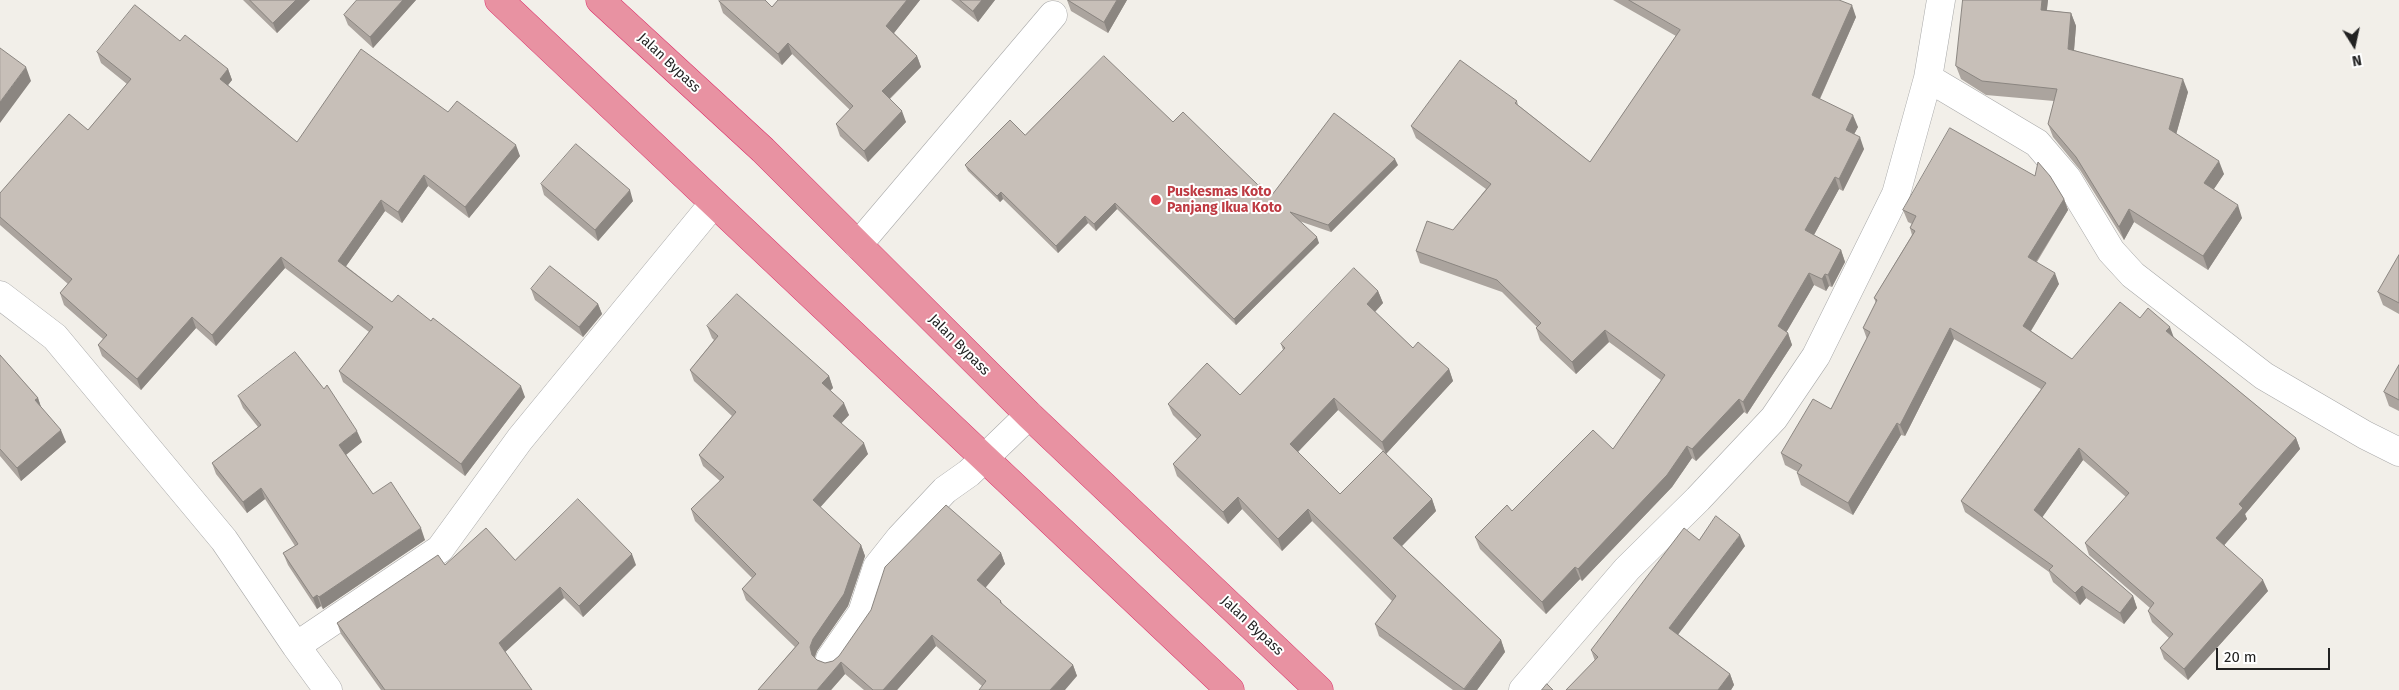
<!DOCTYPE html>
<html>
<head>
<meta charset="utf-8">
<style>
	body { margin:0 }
	#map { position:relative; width:2399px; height:690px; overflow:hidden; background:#f2efe9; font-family:"Fira Sans",sans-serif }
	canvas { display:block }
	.north { position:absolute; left:2329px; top:20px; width:50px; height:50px; -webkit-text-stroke:4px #fff; paint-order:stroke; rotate:170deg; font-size:14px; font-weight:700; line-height:20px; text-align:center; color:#222 }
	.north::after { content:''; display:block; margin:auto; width:18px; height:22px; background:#222; clip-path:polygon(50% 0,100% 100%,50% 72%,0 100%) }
	.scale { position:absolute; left:2216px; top:648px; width:114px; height:22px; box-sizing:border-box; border:2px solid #222; border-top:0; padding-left:6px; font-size:15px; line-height:18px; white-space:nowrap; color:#222; -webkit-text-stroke:4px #fff; paint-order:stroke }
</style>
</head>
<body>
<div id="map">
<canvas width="2399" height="690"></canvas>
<div class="north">N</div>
<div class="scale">20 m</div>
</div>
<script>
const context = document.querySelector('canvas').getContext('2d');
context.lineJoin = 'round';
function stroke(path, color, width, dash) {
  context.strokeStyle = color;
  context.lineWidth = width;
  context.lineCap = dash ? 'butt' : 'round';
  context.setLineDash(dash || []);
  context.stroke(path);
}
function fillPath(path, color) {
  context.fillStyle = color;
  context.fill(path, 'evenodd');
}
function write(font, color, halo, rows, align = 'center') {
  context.font = font + ' "Fira Sans",sans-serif';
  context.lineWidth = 4;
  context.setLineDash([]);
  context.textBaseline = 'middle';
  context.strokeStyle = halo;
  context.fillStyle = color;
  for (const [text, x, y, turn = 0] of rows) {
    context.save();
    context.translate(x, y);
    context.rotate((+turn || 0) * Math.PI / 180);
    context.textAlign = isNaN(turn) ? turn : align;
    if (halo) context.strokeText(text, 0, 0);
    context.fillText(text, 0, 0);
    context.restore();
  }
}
const street = new Path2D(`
	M1928 78 2037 143 2067 178 2111 251 2133 275 2264 376 2365 435 2399 452
	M858 245 1053 15
	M0 295 55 337 224 540 296 646 328 690
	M296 646 440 549 520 439 713 204
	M830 659 862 613 877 567 900 538 945 490 969 473 1029 415
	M1523 690 1627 569 1698 499 1774 418 1816 356 1896 194 1928 78 1941 0`);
const highway = new Path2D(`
	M499 0 1230 690
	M600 0 763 150 1029 415 1319 690`);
stroke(street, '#a9a9a9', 29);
stroke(highway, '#dc2a67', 29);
stroke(street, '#fff', 28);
stroke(highway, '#e892a2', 28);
fillPath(new Path2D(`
	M243 0H310L277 33Z
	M357 0H416L373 48 348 25 344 15Z
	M778 0H920L894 33 917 56 921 67 890 99 906 122 868 162 840 136 836 124 850 110 792 54 782 65 723 13 719 1 772 7Z
	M951 0H995L978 22Z
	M1067 0H1127L1108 33 1071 11Z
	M1613 0H1839L1856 17 1820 99 1858 127 1854 134 1864 149 1843 191 1839 189 1814 235 1841 250 1845 262 1832 287 1829 286 1826 291 1814 285 1786 332 1788 333 1792 345 1747 414 1744 412 1696 461 1692 458 1672 487 1582 581 1580 579 1546 614 1480 549 1475 537 1512 511 1613 449 1661 380 1609 342 1576 374 1540 340 1536 328 1537 327 1502 292 1420 263 1416 251 1453 230 1486 189 1416 138 1411 126 1517 101 1518 105 1590 162 1676 36Z
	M1963 0H2048L2047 10 2071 13 2076 26 2074 50 2188 92 2176 134 2224 174 2214 189 2242 218 2208 270 2134 222 2124 240 2080 170 2053 137 2048 124 2054 101 1986 95 1961 79 1956 66Z
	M180 41 228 69 232 80 228 85 297 142 448 112 520 156 469 218 428 186 402 223 385 211 346 266 392 302 525 397 465 476 343 382 339 371 369 332 285 268 216 346 196 328 141 390 102 356 98 345 103 339 64 305 60 293 68 284 0 225V193L88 130 127 84 101 63 97 52Z
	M1173 122 1272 195 1398 165 1331 232 1299 221 1319 243 1236 325 1117 209 1096 231 1088 223 1058 253 1003 199 1000 202 968 171 965 165 1025 135Z
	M541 184 633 201 598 241 544 195Z
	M2064 199 2068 210 2037 262 2059 284 2031 331 2072 359 2140 318 2173 337 2296 438 2300 449 2245 514 2247 519 2224 545 2268 591 2188 680 2164 659 2160 648 2169 638 2152 622 2148 611 2150 608 2089 555 2085 543 2126 497 2083 460 2042 517 2133 596 2137 608 2124 624 2086 598 2080 605 2053 582 2049 572 1965 512 1961 501 2041 389 1954 339 1905 436 1901 435 1853 515 1801 485 1797 473 1798 472 1785 465 1781 453 1831 409 1867 339 1863 328 1876 303 1874 298 1912 235 1910 228 1912 224 1908 222 1903 210Z
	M2399 255V314L2383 305 2378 292Z
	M531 289 598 304 602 314 583 337 535 300Z
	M1378 291 1383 303 1375 312 1413 348 1449 369 1453 381 1386 454 1432 499 1436 511 1402 546 1501 640 1505 652 1477 690H1453L1379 636 1375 624 1392 601 1312 521 1282 551 1242 509 1228 524 1177 476 1173 464 1197 439 1173 415 1168 404 1240 395 1283 350 1281 344ZM1338 410 1383 451 1340 494 1298 452Z
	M707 326 829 376 833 388 830 390 849 415 841 423 868 454 820 507 861 545 865 556 848 606 817 651 815 658 817 660 825 663 833 661 1001 553 1005 564 985 587 1001 601 1003 605 1073 665 1077 676 982 686 936 646 897 690H864L845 674 831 690H758L795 647 746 600 742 589 752 578 695 521 691 509 720 481 703 466 699 455 732 416 694 381 690 370 714 340 712 338Z
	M0 355 38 398 41 407 66 442 21 481 0 456Z
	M2399 365V411L2389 406 2384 392Z
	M238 396 362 442 346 455 373 494 425 540 323 609 321 606 317 609 288 565 283 553 295 546 265 499 247 513 216 474 212 463 258 427 243 408Z
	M1699 540 1745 546 1678 634 1730 674 1734 685 1731 690H1566L1595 661 1591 650Z
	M515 560 636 565 583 617 564 598 505 652 532 690H381L341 634 337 623 445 565Z`), '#aba49e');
fillPath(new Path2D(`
	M296 0H310L277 33 273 23Z
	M403 0H416L373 48 370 37Z
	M907 0H920L890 38 886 26Z
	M982 0H995L978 22 973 11Z
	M1117 0H1127L1108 33 1104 22Z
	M2042 0H2048L2045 23 2041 10Z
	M1852 5 1856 17 1816 107 1812 95Z
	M2071 13 2076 26 2073 62 2068 49Z
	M788 43 792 54 782 65 778 54Z
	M917 56 921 67 886 102 882 91Z
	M26 67 31 81 0 123V102Z
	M228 69 232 80 224 90 220 79Z
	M2183 79 2188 92 2174 142 2169 129Z
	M902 111 906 122 868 162 864 151Z
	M1853 115 1858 127 1850 142 1846 130Z
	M1860 137 1864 149 1843 191 1839 179Z
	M516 145 520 156 469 218 465 207Z
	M1395 159 1398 165 1331 232 1328 225Z
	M2219 161 2224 174 2209 196 2204 183Z
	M424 175 428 186 402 223 398 212Z
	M1835 177 1839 189 1810 242 1805 230Z
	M630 190 633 201 598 241 595 230Z
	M1001 192 1003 199 1000 202 997 196Z
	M2064 199 2068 210 2032 268 2028 257Z
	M381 200 385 211 342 272 338 261Z
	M1115 203 1117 209 1096 231 1094 224Z
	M2238 205 2242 218 2208 270 2203 256Z
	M2129 209 2134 222 2124 240 2119 227Z
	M1085 216 1088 223 1058 253 1056 246Z
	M1317 237 1319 243 1236 325 1234 319Z
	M1841 250 1845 262 1832 287 1828 275Z
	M281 257 285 268 216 346 212 335Z
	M1809 273 1814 285 1783 338 1778 326Z
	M2055 273 2059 284 2027 337 2023 326Z
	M1825 274 1829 286 1826 291 1822 279Z
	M1378 291 1383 303 1371 316 1367 304Z
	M598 304 602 314 583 337 579 327Z
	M192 317 196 328 141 390 137 379Z
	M2170 327 2174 338 2166 331Z
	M1950 328 1954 339 1905 436 1900 425Z
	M1605 330 1609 342 1576 374 1572 362Z
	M1788 333 1792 345 1747 414 1743 402Z
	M1449 369 1453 381 1386 454 1382 442Z
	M829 376 833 388 826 395 822 383Z
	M521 386 525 397 465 476 461 464Z
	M38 398 42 410 35 400Z
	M1334 398 1338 410 1294 456 1290 444Z
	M1739 399 1744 412 1696 461 1692 449Z
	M844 403 849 415 838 427 833 416Z
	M1897 423 1901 435 1853 515 1848 503Z
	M61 430 66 442 21 481 17 468Z
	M357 431 362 442 343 457 339 445Z
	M2296 438 2300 449 2245 514 2247 519 2220 550 2216 538 2239 504Z
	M864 443 868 454 817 511 813 500Z
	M1687 446 1692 458 1672 487 1582 581 1578 569Z
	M2079 448 2083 460 2039 522 2034 510Z
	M261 488 265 499 247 513 243 502Z
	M1238 497 1242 509 1228 524 1223 512Z
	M1432 499 1436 511 1398 550 1393 538Z
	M1308 509 1312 521 1282 551 1278 539Z
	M421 528 425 540 323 609 319 597Z
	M1740 535 1745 546 1674 640 1669 628Z
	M861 545 865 556 848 606 817 651 814 658 812 655 810 647 813 639Z
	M1001 553 1005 564 982 592 977 580Z
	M632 554 636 565 583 617 579 606Z
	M1575 567 1580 579 1546 614 1542 602Z
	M2263 580 2268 591 2188 680 2184 669Z
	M2082 586 2086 598 2080 605 2075 593Z
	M560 587 564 598 503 654 499 643Z
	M317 595 321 606 317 609 313 598Z
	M2133 596 2137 608 2124 624 2120 613Z
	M932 635 936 646 897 690H883Z
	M1501 640 1505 652 1477 690H1464Z
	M841 662 845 674 831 690H817Z
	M1073 665 1077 676 1065 690H1050Z
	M1730 674 1734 685 1731 690H1718Z`), '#8b8681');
const building = new Path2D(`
	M250 0H296L273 23Z
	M357 0H403L370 37 344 15Z
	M720 0H765L772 7 778 0H907L886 26 917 56 882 91 902 111 864 151 836 124 853 106 788 43 778 54 719 1Z
	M960 0H982L973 11Z
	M1068 0H1117L1104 22Z
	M1629 0H1839L1852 5 1812 95 1853 115 1846 130 1860 137 1839 179 1835 177 1805 230 1841 250 1828 275 1825 274 1822 279 1809 273 1778 326 1788 333 1743 402 1739 399 1692 449 1687 446 1667 475 1578 569 1575 567 1542 602 1475 537 1507 505 1512 511 1593 430 1613 449 1665 375 1605 330 1572 362 1536 328 1541 323 1497 280 1416 251 1427 221 1453 230 1491 184 1411 126 1460 60 1517 101 1515 103 1590 162 1680 30Z
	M1963 0H2042L2041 10 2071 13 2068 49 2183 79 2169 129 2219 161 2204 183 2238 205 2203 256 2129 209 2119 227 2076 157 2048 124 2057 89 1982 81 1956 66Z
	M135 5 180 41 185 35 228 69 220 79 297 142 361 49 448 112 457 101 516 145 465 207 424 175 398 212 381 200 338 261 392 302 398 295 431 321 433 318 521 386 461 464 339 371 373 327 281 257 212 335 192 317 137 379 98 345 107 335 60 293 72 279 0 217V193L69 114 88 130 131 79 97 52Z
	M0 48 26 67 0 102Z
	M1104 56 1173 122 1183 112 1258 185 1260 184 1272 195 1334 113 1395 159 1328 225 1290 212 1317 237 1234 319 1115 203 1094 224 1085 216 1056 246 1001 192 997 196 965 165 1010 120 1025 135Z
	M1950 128 2035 176 2038 162 2050 176 2064 199 2028 257 2055 273 2023 326 2072 359 2120 302 2140 318 2148 308 2170 327 2166 331 2296 438 2239 504 2243 508 2216 538 2263 580 2184 669 2160 648 2173 634 2148 611 2154 603 2085 543 2129 493 2079 448 2034 510 2133 596 2120 613 2082 586 2075 593 2049 570 2053 566 1961 501 2046 383 1950 328 1900 425 1897 423 1848 503 1797 473 1802 465 1781 453 1813 399 1831 409 1870 332 1863 328 1877 300 1874 298 1915 231 1910 228 1916 216 1903 210Z
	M576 144 630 190 595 230 541 184Z
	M2399 255V303L2378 292Z
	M550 266 598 304 579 327 531 289Z
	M1354 268 1378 291 1367 304 1413 348 1418 342 1449 369 1382 442 1334 398 1290 444 1340 494 1383 451 1432 499 1393 538 1501 640 1464 689 1375 624 1396 596 1308 509 1278 539 1238 497 1223 512 1173 464 1201 435 1168 404 1207 363 1240 395 1285 348 1281 344Z
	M737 294 829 376 822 383 844 403 833 416 864 443 813 500 861 545 844 594 813 639 810 647 812 655 817 660 825 663 833 661 839 656 871 610 885 567 946 505 1001 553 977 580 1001 601 1000 602 1073 665 1050 690H979L986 681 932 635 883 690H873L841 662 817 690H758L799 643 742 589 756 574 691 509 724 477 699 455 736 412 690 370 718 336 707 326Z
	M295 352 324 389 327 385 357 431 339 445 373 494 391 482 421 528 319 597 317 595 313 598 283 553 298 544 261 488 243 502 212 463 261 425 238 396Z
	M0 355 38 398 35 400 61 430 17 468 0 449Z
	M2399 365V400L2384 392Z
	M578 499 632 554 579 606 560 587 499 643 532 690H385L337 623 438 555 445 565 486 528 515 560Z
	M1716 516 1740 535 1669 628 1730 674 1718 690H1566L1598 657 1591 650 1684 528 1699 540Z
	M1547 684 1553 690H1542Z`);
fillPath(building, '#c7bfb8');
stroke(building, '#8b8681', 1);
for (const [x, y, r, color] of [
	[1156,200,6,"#e0444e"]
]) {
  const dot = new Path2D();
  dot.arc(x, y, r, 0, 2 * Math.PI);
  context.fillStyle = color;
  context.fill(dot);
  stroke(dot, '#fff', 2);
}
write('14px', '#222', '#fff', [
	["Jalan Bypass",669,63,43],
	["Jalan Bypass",959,345,45],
	["Jalan Bypass",1252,626,43]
]);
write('bold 14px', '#be3a42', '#fff', [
	["Puskesmas Koto",1167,192],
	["Panjang Ikua Koto",1167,208]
], 'left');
</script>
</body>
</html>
